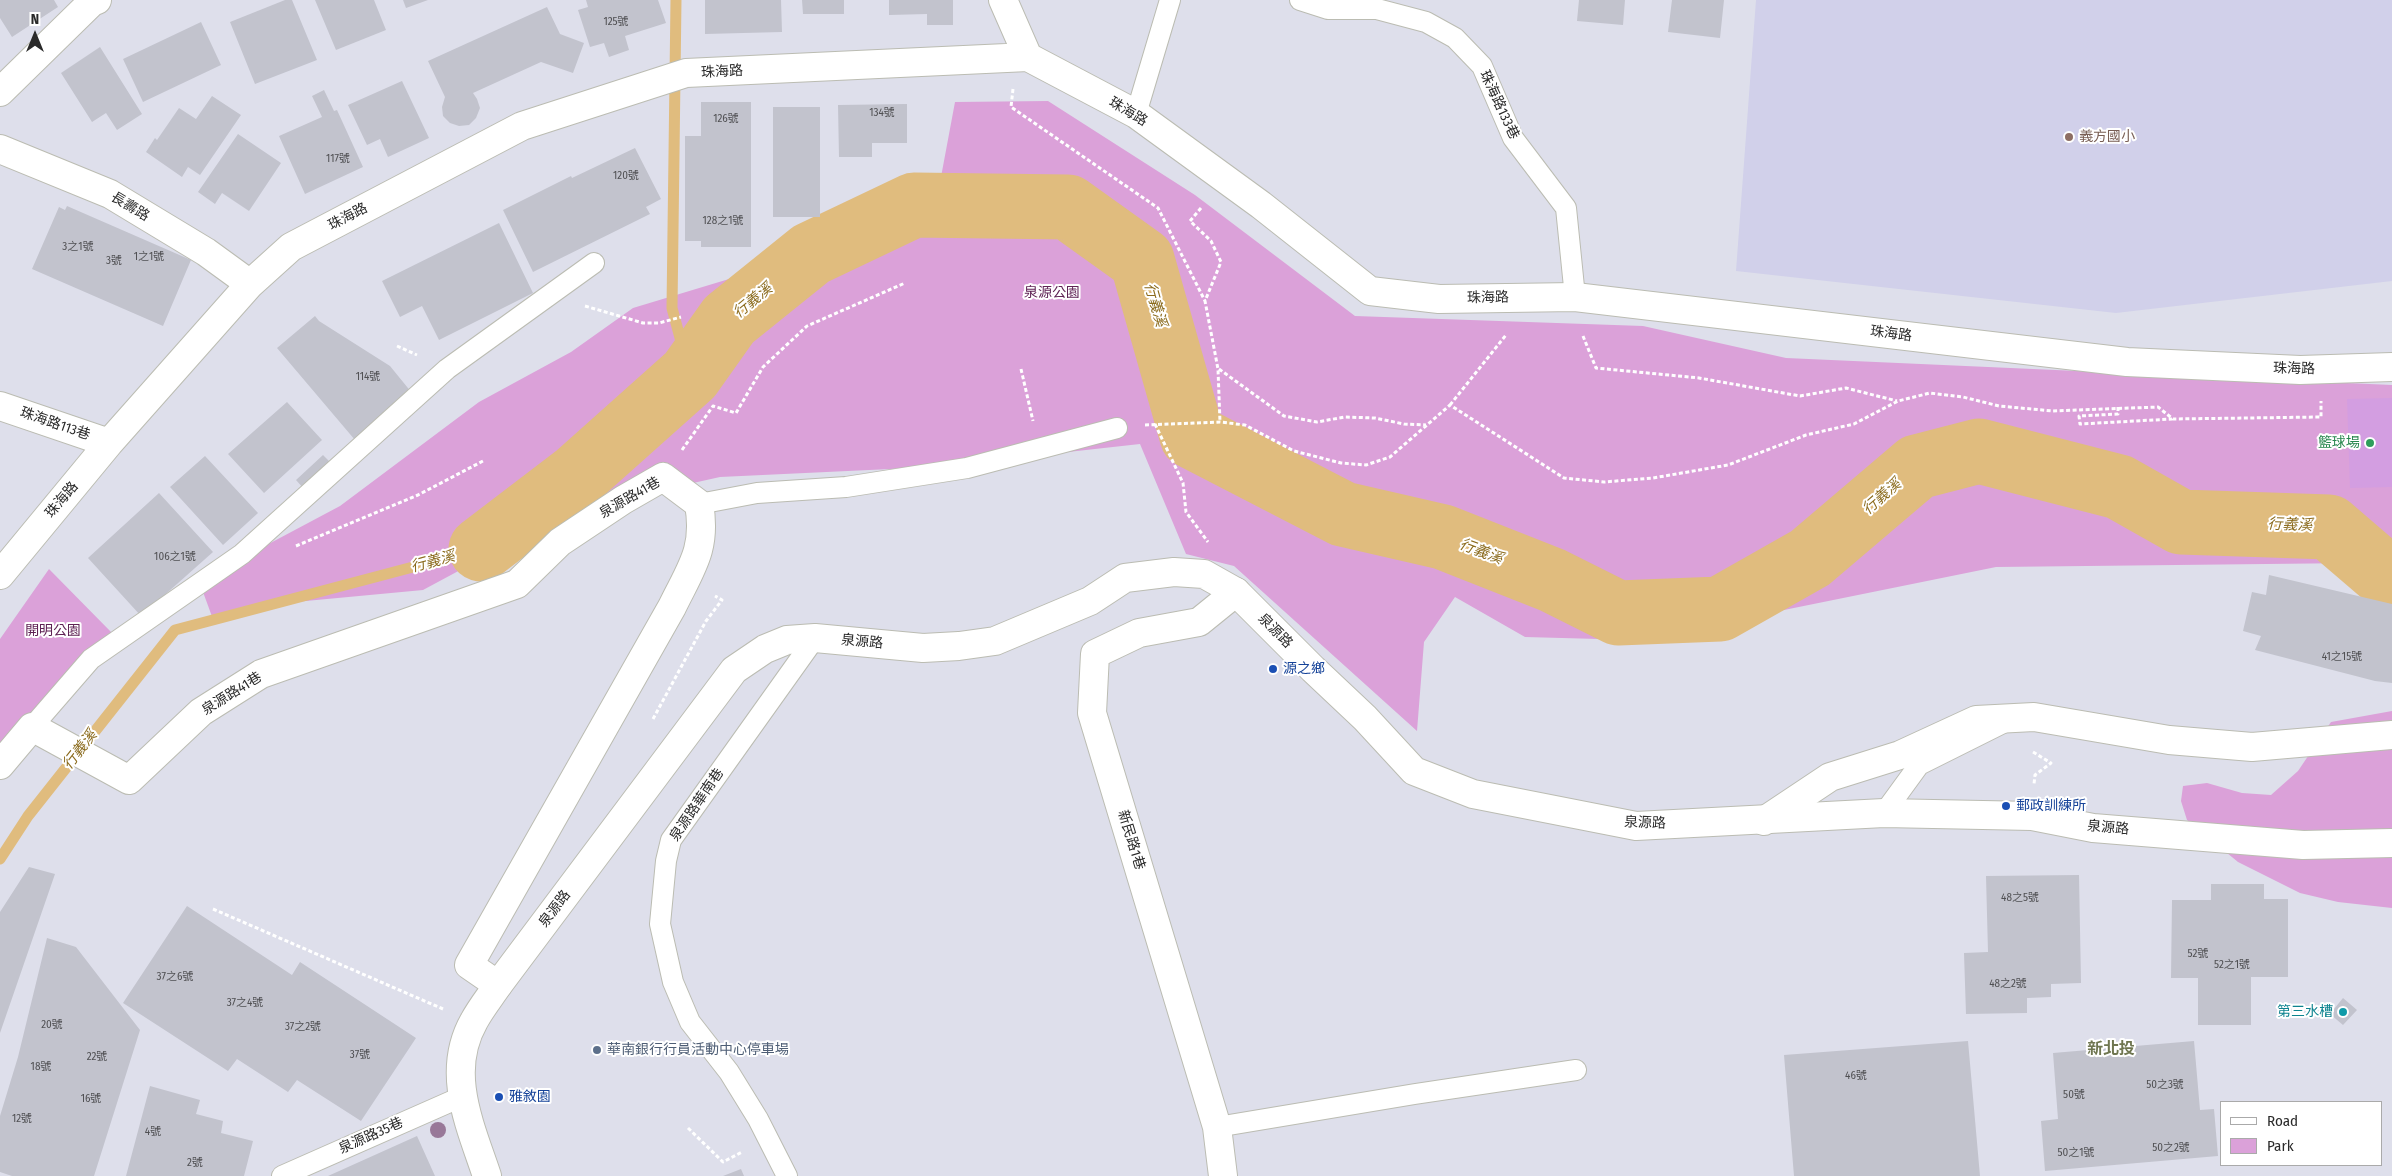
<!DOCTYPE html>
<html>
<head>
<meta charset="utf-8">
<style>
	body { margin:0 }
	#map { position:relative; width:2392px; height:1176px; overflow:hidden; background:#dedfeb; font-family:"Fira Sans Condensed",sans-serif }
	canvas { display:block }
	.legend { position:absolute; left:2220px; top:1101px; width:162px; height:65px; box-sizing:border-box; background:#fff; border:1px solid #aaa; margin:0; padding:6px 9px; list-style:none; font-size:15px; color:#2a2a2a }
	.legend li { display:flex; align-items:center; gap:10px; height:25px }
	.legend b { width:25px; border:1px solid #aaa }
	.north { position:absolute; left:10px; top:10px; width:50px; height:50px; -webkit-text-stroke:4px #fff; paint-order:stroke; rotate:0deg; font-size:14px; font-weight:700; line-height:20px; text-align:center; color:#2a2a2a }
	.north::after { content:''; display:block; margin:auto; width:18px; height:22px; background:#2a2a2a; clip-path:polygon(50% 0,100% 100%,50% 72%,0 100%) }
</style>
</head>
<body>
<div id="map">
<canvas width="2392" height="1176"></canvas>
<ul class="legend">
<li><b style="height:6px;background:#fff"></b>Road</li>
<li><b style="height:14px;background:#dba1d9"></b>Park</li>
</ul>
<div class="north">N</div>
</div>
<script>
const context = document.querySelector('canvas').getContext('2d');
context.lineJoin = 'round';
function fillPath(path, color) {
  context.fillStyle = color;
  context.fill(path, 'evenodd');
}
function stroke(path, color, width, dash) {
  context.strokeStyle = color;
  context.lineWidth = width;
  context.lineCap = dash ? 'butt' : 'round';
  context.setLineDash(dash || []);
  context.stroke(path);
}
function write(font, color, halo, rows, align = 'center') {
  context.font = font + ' "Fira Sans Condensed","Noto Sans TC",sans-serif';
  context.lineWidth = 4;
  context.setLineDash([]);
  context.textBaseline = 'middle';
  context.strokeStyle = halo;
  context.fillStyle = color;
  for (const [text, x, y, turn = 0] of rows) {
    context.save();
    context.translate(x, y);
    context.rotate((+turn || 0) * Math.PI / 180);
    context.textAlign = isNaN(turn) ? turn : align;
    if (halo) context.strokeText(text, 0, 0);
    context.fillText(text, 0, 0);
    context.restore();
  }
}
fillPath(new Path2D(`
	M1756 0H2392V281L2116 313 1736 271Z`), '#d1d0ea');
fillPath(new Path2D(`
	M1048 101 1195 195 1355 316 1643 326 1786 358 2392 385V573L2356 563 1996 567 1636 640 1525 637 1455 597 1424 642 1417 731 1234 566 1186 554 1140 444 933 467 720 477 572 510 423 590 295 602 214 622 199 581 340 506 479 402 571 352 633 308 835 247 941 177 955 102Z
	M49 569 113 634 72 666 0 748V639Z
	M2392 711V908L2338 902 2300 893 2238 862 2187 820 2181 801 2183 786 2207 783 2242 793 2271 795 2298 771 2331 722Z`), '#dba1d9');
fillPath(new Path2D(`
	M2392 398V487L2350 488 2347 399Z`), '#d39ee1');
stroke(new Path2D(`
	M676 0 672 308 690 375
	M0 859 28 816 175 630 481 549`), '#e0bc7e', 11);
stroke(new Path2D(`
	M481 549 578 475 690 375 729 320 811 254 914 205 1068 207 1142 260 1192 436 1343 514 1443 537 1552 580 1618 613 1720 609 1810 558 1917 467 1979 451 2119 487 2181 522 2329 527 2385 575 2392 573`), '#e0bc7e', 65);
fillPath(new Path2D(`
	M0 0H54L58 7 12 37 0 18Z
	M285 0H292L317 60 255 84 230 22Z
	M315 0H374L386 30 336 50Z
	M403 0H428L406 8Z
	M586 0H658L666 23 625 36 629 50 609 57 604 43 590 47 578 10 588 7Z
	M705 0H781L782 32 705 34Z
	M802 0H844V14H803Z
	M889 0H953V25H927V14L889 15Z
	M1579 0H1625L1623 25 1577 21Z
	M1672 0H1724L1720 38 1668 32Z
	M547 7 560 34 584 43 573 73 541 62 473 93 477 99 480 108 476 118 469 125 459 126 450 123 443 116 442 107 445 97 428 61Z
	M201 22 221 65 143 102 123 59Z
	M100 47 142 114 117 130 106 113 92 122 61 73Z
	M402 81 429 138 388 157 380 139 367 145 348 105Z
	M324 90 334 111 337 110 363 167 305 194 279 136 322 117 312 96Z
	M212 96 241 115 200 175 188 167 182 177 146 152 155 138 157 140 179 108 196 119Z
	M701 102H751V247H701V241H685V136H701Z
	M907 104V143H872V157H839L838 105Z
	M773 107H820V217H773Z
	M238 134 281 163 249 211 222 193 215 204 198 192Z
	M635 148 661 199 646 207 650 214 533 272 503 210 571 176 572 178Z
	M67 206 191 260 163 326 32 269 59 207 65 210Z
	M499 223 533 293 439 340 422 306 400 317 382 281Z
	M315 316 319 321 390 366 412 393 355 440 277 348Z
	M287 402 322 440 264 493 228 454Z
	M323 455 332 464 304 489 296 480Z
	M205 456 258 513 223 545 170 487Z
	M159 493 213 552 141 616 88 558Z
	M2269 575 2392 604V683L2375 681 2255 650 2261 636 2243 631 2252 592 2266 595Z
	M29 867 55 874 0 1033V912Z
	M2079 875 2081 983 2051 984V997L2027 998V1013L1966 1014 1964 953 1988 952 1986 876Z
	M2211 884H2264V899H2288V977H2251V1025H2198V978H2171L2172 900H2211Z
	M187 906 292 975 300 962 416 1038 361 1121 297 1080 288 1092 237 1059 228 1071 123 1003Z
	M47 938 76 947 140 1030 94 1176H12L0 1172V1116L18 1057Z
	M2343 998 2357 1010 2343 1025 2330 1014Z
	M1968 1041 1980 1176H1794L1784 1055Z
	M2194 1041 2200 1110 2214 1109 2218 1156 2045 1171 2041 1121 2058 1119 2053 1053Z
	M150 1086 200 1100 196 1114 223 1121 221 1133 253 1141 244 1176H126Z
	M417 1136 435 1176H328Z
	M741 1169 744 1176H723Z`), '#c2c3cd');
const service = new Path2D(`
	M1300 0 1328 9H1377L1426 22 1455 38 1482 66 1513 138 1566 208 1575 297
	M1136 114 1170 0
	M699 504 757 493 846 487 967 468 1117 428
	M32 727 91 659 242 554 447 369 594 263
	M1884 813 1919 765 2005 722
	M1217 1127 1415 1094 1576 1070
	M282 1176 461 1097
	M787 1176 758 1119 729 1072 690 1022 673 982 660 924 666 861 671 840 815 638`);
const minor = new Path2D(`
	M1003 0 1028 57
	M0 92 92 2 97 0
	M0 149 110 194 206 252 250 284
	M0 406 109 443
	M0 575 109 443 250 284 291 247 522 126 686 73 1028 57 1136 114 1261 205 1370 291 1439 299 1575 297 2127 362 2300 370 2392 367
	M0 765 32 727 129 780 201 712 261 674 517 584 560 542 623 500 663 477 699 504C707 549 691 568 672 607L469 965 498 985
	M1764 821 1830 777 1900 755 1976 720 2034 717 2169 740 2252 747 2392 735
	M1223 1176 1217 1127 1092 713 1095 654 1139 633 1199 622 1236 592`);
const tertiary = new Path2D(`
	M487 1176C470 1125 445 1072 474 1021 481 1008 490 997 498 985L734 670 765 649 787 640 815 638 923 648 959 646 995 641 1090 601 1125 578 1174 572 1204 574 1236 592 1313 669 1365 718 1414 771 1473 794 1636 826 1884 813 2032 816 2093 828 2303 845 2392 843`);
stroke(service, '#bbbcb2', 22);
stroke(minor, '#bbbcb2', 30);
stroke(tertiary, '#bbbcb2', 30);
stroke(new Path2D(`
	M1013 89 1011 107 1158 208 1205 301
	M1201 208 1190 221 1211 241 1221 262 1205 301 1218 369 1220 422
	M585 306 643 323H659L681 317
	M1583 336 1596 368 1699 378 1800 396 1846 388 1897 401
	M397 346 417 355
	M1021 369 1033 421
	M1219 369 1284 416 1317 422 1345 417 1375 418 1404 424 1426 425
	M1450 405 1506 335
	M2118 407V414L2079 416 2080 424 2172 419
	M1155 424 1183 483 1186 512 1208 542
	M1145 425 1220 422 1245 425 1294 451 1341 463 1366 465 1390 457 1450 405 1564 478 1604 482 1653 478 1728 465 1806 435 1854 424 1898 401 1930 393 1963 397 1999 406 2053 411 2158 407 2173 419 2321 417V401
	M682 450 713 406 736 413 763 367 807 326 905 283
	M296 546 418 495 483 461
	M653 719 706 621 722 600 715 596
	M2033 752 2051 763 2035 775 2034 784
	M213 909 443 1009
	M688 1128 723 1162 742 1152`), '#fff', 3, [4, 2.5]);
stroke(service, '#fff', 20);
stroke(minor, '#fff', 28);
stroke(tertiary, '#fff', 28);
context.fillStyle = '#987898';
for (const [x, y] of [
	[438,1130]
]) {
  context.beginPath();
  context.arc(x, y, 8, 0, 2 * Math.PI);
  context.fill();
}
for (const [x, y, r, color] of [
	[2069,137,5,"#8d6e63"],
	[2370,443,5,"#2e9e5b"],
	[1273,669,5,"#1a4fb4"],
	[2006,806,5,"#1a4fb4"],
	[2343,1012,5,"#0f9aa8"],
	[597,1050,5,"#5c6f8a"],
	[499,1097,5,"#1a4fb4"]
]) {
  const dot = new Path2D();
  dot.arc(x, y, r, 0, 2 * Math.PI);
  context.fillStyle = color;
  context.fill(dot);
  stroke(dot, '#fff', 2);
}
write('11px', '#505053', null, [
	["125號",616,22],
	["134號",882,113],
	["126號",726,119],
	["117號",338,159],
	["120號",626,176],
	["128之1號",723,221],
	["3之1號",78,247],
	["1之1號",149,257],
	["3號",114,261],
	["114號",368,377],
	["106之1號",175,557],
	["41之15號",2342,657],
	["48之5號",2020,898],
	["52號",2198,954],
	["52之1號",2232,965],
	["37之6號",175,977],
	["48之2號",2008,984],
	["37之4號",245,1003],
	["20號",52,1025],
	["37之2號",303,1027],
	["37號",360,1055],
	["22號",97,1057],
	["18號",41,1067],
	["46號",1856,1076],
	["50之3號",2165,1085],
	["50號",2074,1095],
	["16號",91,1099],
	["12號",22,1119],
	["4號",153,1132],
	["50之2號",2171,1148],
	["50之1號",2076,1153],
	["2號",195,1163]
]);
write('14px', '#2a2a2a', '#fff', [
	["珠海路",722,72,-3],
	["珠海路133巷",1499,105,65],
	["珠海路",1128,112,31],
	["長壽路",130,207,31],
	["珠海路",348,217,-28],
	["珠海路",1488,298,-1],
	["珠海路",1891,334,7],
	["珠海路",2294,369,1],
	["珠海路113巷",55,424,19],
	["泉源路41巷",630,498,-30],
	["珠海路",62,500,-50],
	["泉源路",1275,631,45],
	["泉源路",862,642,5],
	["泉源路41巷",232,694,-32],
	["泉源路華南巷",697,805,-56],
	["泉源路",1645,823,2],
	["泉源路",2108,828,5],
	["新民路1巷",1131,840,73],
	["泉源路",555,909,-53],
	["泉源路35巷",371,1136,-24]
]);
write('14px', '#785e54', '#fff', [
	["義方國小",2079,137]
], 'left');
write('14px', '#5f2355', '#fff', [
	["泉源公園",1052,293],
	["開明公園",53,631]
]);
write('14px', '#27864d', '#fff', [
	["籃球場",2360,443]
], 'right');
write('14px', '#164399', '#fff', [
	["源之鄉",1283,669],
	["郵政訓練所",2016,806],
	["雅敘園",509,1097]
], 'left');
write('14px', '#0d838f', '#fff', [
	["第三水槽",2333,1012]
], 'right');
write('14px', '#4e5e75', '#fff', [
	["華南銀行行員活動中心停車場",607,1050]
], 'left');
write('italic 15px', '#8b6b1d', '#fff', [
	["行義溪",753,301,-39],
	["行義溪",1155,305,74],
	["行義溪",1882,497,-41],
	["行義溪",2290,525,2],
	["行義溪",1481,552,21],
	["行義溪",433,562,-15],
	["行義溪",80,750,-52]
]);
write('bold 16px', '#6f7650', '#fff', [
	["新北投",2111,1050]
]);
</script>
</body>
</html>
